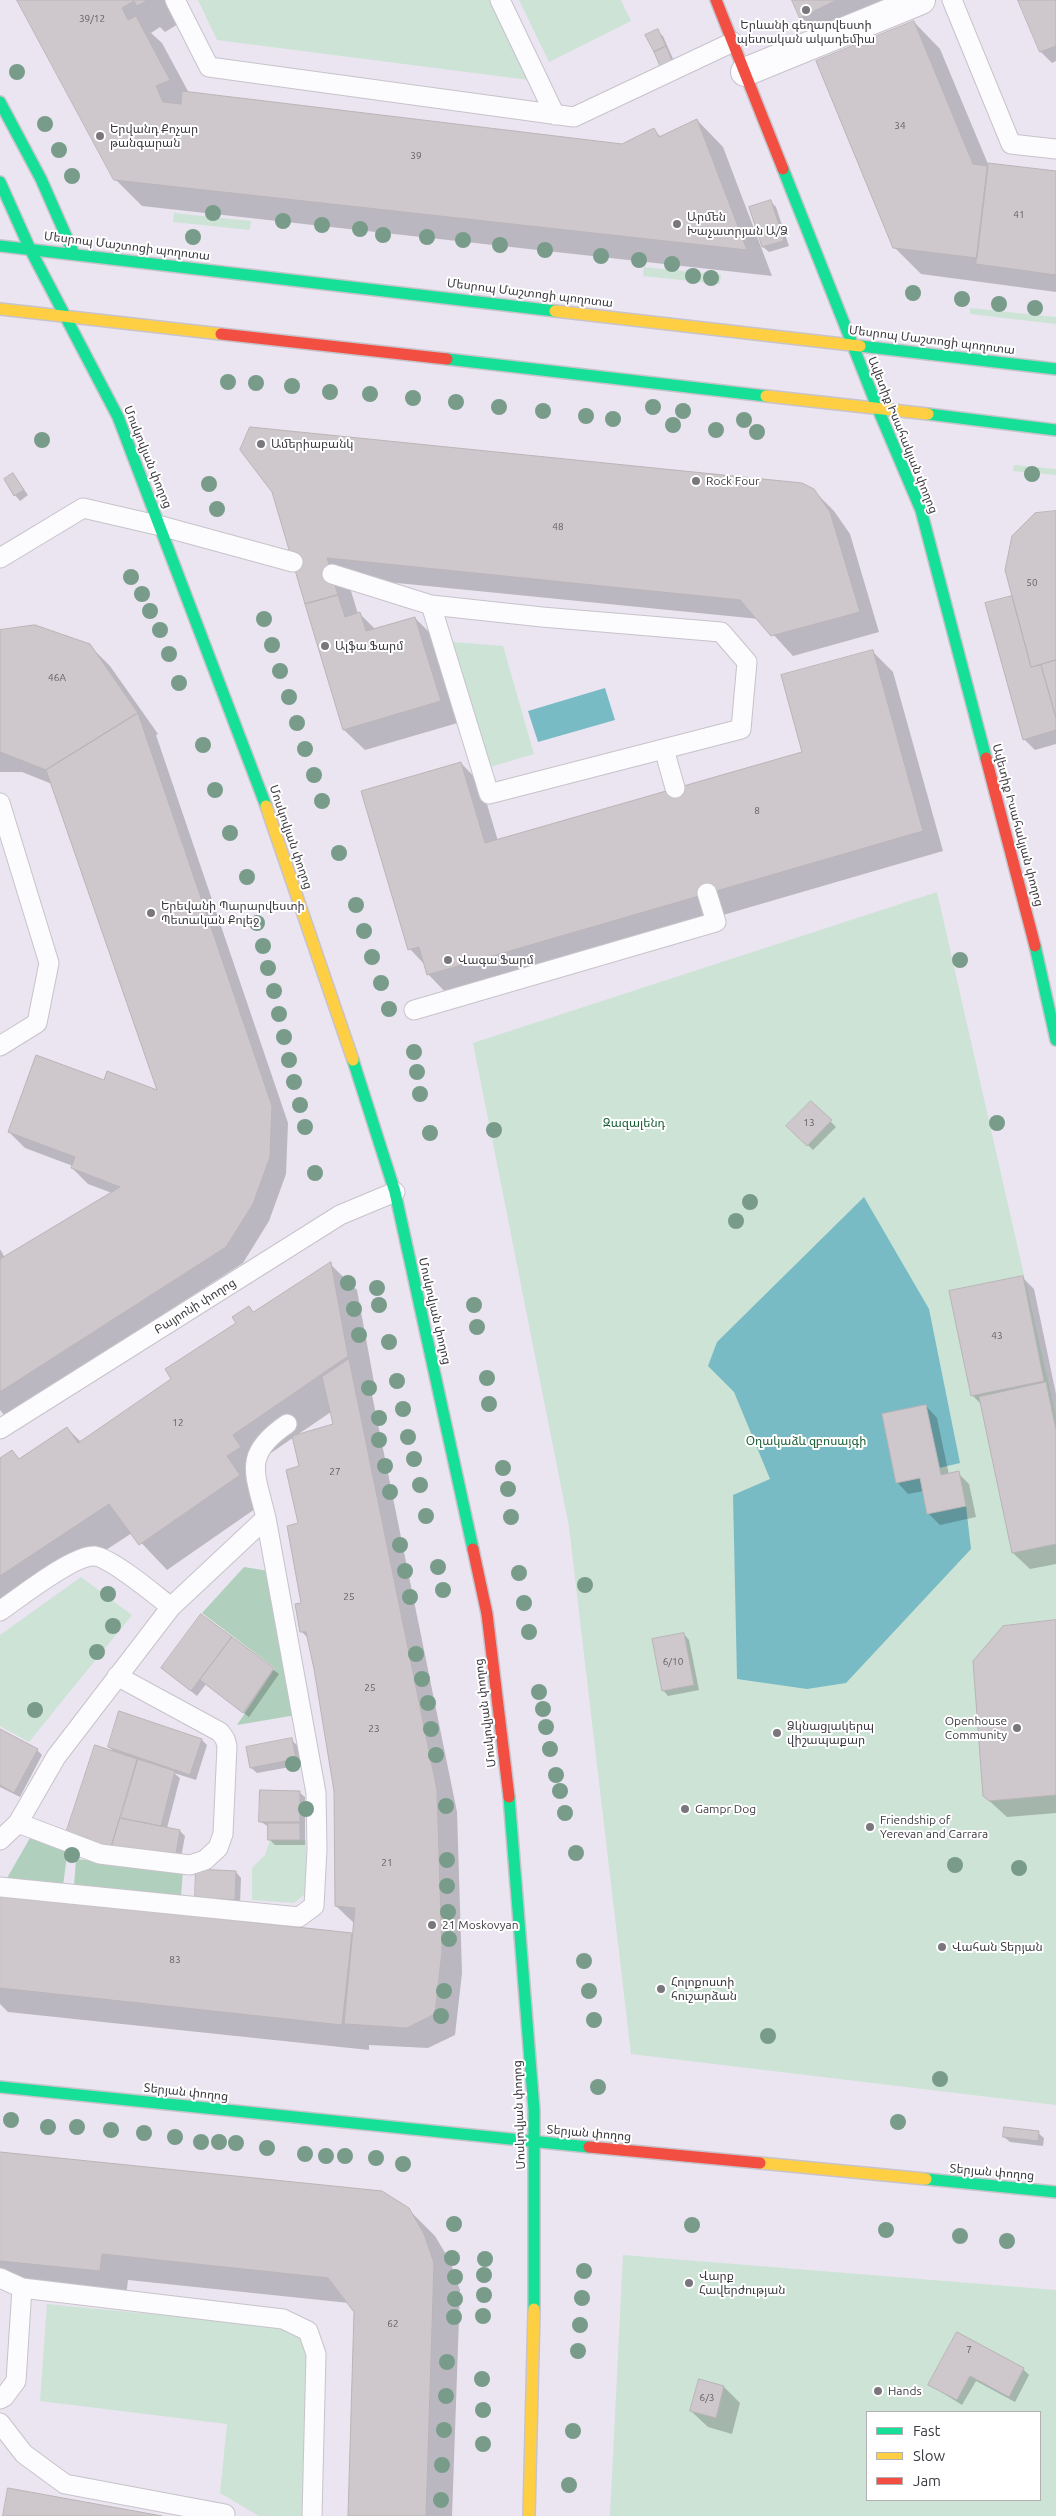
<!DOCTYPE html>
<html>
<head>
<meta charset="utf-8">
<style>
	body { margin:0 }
	#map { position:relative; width:1056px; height:2516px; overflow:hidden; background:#eae5f0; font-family:Ubuntu,sans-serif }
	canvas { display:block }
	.legend { position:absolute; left:866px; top:2411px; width:175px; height:90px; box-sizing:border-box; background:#fff; border:1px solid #b1b0b3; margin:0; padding:6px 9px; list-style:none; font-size:15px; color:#3d3a41 }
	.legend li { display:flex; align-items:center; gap:10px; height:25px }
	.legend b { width:25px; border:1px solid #b1b0b3 }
</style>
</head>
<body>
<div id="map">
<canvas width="1056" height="2516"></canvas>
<ul class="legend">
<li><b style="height:6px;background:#16e098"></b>Fast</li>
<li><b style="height:6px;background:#ffcf43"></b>Slow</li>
<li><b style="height:6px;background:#f24e42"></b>Jam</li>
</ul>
</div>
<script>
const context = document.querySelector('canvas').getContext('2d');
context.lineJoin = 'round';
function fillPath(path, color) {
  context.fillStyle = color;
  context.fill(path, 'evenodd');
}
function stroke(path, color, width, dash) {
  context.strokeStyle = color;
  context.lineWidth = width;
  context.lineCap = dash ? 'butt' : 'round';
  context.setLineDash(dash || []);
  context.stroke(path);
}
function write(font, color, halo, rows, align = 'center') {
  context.font = font + ' Ubuntu,"Noto Sans Armenian",sans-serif';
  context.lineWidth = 4;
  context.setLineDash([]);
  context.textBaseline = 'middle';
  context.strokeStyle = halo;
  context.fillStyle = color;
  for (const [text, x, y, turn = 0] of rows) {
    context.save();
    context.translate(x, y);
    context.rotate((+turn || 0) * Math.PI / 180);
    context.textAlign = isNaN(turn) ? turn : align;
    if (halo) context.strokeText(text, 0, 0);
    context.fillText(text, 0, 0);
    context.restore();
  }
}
fillPath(new Path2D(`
	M198 0H490L529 80 217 40Z
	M519 0H621L631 21 549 62Z
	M174 213 251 221 250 230 173 222Z
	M644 267 721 275 720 284 643 276Z
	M970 308 1056 317V324L970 314Z
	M1014 465 1056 469V475L1013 471Z
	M453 642 503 646 534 754 490 767Z
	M937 892 1056 1416V2105L631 2054 569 1527 473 1043Z
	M81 1577 132 1615 29 1742 0 1726V1635Z
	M270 1840H306V1893L294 1903 252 1900V1868L265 1855Z
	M623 2255 1056 2290V2516H610ZM867 2412H1040V2500H867Z
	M47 2304 284 2327 301 2335 308 2353 306 2516H259L220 2493 227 2424 40 2401Z`), '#cde3d6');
fillPath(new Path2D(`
	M244 1567 269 1571 296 1715 237 1725 275 1668 202 1613Z
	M30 1838 68 1847 63 1886 7 1878Z
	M76 1859 183 1870 181 1896 74 1886Z`), '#b0d0bd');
fillPath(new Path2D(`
	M605 688 615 720 538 742 528 711Z
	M864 1197 929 1309 960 1463 939 1468 926 1405 882 1414 896 1483 920 1478 927 1514 966 1506 971 1549 846 1683 807 1689 737 1679 733 1495 770 1479 734 1392 708 1366 717 1342Z`), '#79bbc4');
fillPath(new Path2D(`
	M19 0H171L183 21 165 32 160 27 151 33 162 43 189 93 622 146 654 130 661 137 697 120 723 147 772 276 142 206 115 179Z
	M793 0H922L827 43 801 17Z
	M1020 0H1056V61L1052 63 1041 52Z
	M914 22 940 49 988 164 1056 173V292L921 274 894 247Z
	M657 31 663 36 677 68 647 35Z
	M770 201 776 207 789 246 769 252 763 247 751 207Z
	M13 474 28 495 20 501 15 495Z
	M813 490 834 511 850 534 879 632 793 656 759 619 347 578 358 614H360L376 630 415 618 436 639 461 722 365 750 344 730 273 491Z
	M1056 512V744L1035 750 1024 739 1014 597Z
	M0 631 89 645 110 666 158 734 156 735 288 1123 286 1174 269 1221 243 1263 5 1416 0 1410V1249L5 1258 112 1193 88 1184 72 1168 73 1166 25 1148 9 1132 105 1082 159 1092 52 784 22 772H0Z
	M872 651 893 672 943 851 448 995 428 974 425 965 410 949 461 763 481 784 498 841 804 753Z
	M811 1102 836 1127 813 1150 788 1126Z
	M330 1264 357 1290 374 1382 370 1385 457 1812 462 1973 455 2035 428 2048 369 2045V2050L8 2012 0 2004V1897L351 1934 354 1936 355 1924 336 1906 335 1791 315 1668 309 1639 301 1631 303 1605 299 1524 301 1467 294 1437 258 1462 266 1474 252 1483 265 1502 167 1570 132 1533 0 1619V1459L12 1451 20 1460 67 1428 81 1442 173 1380 238 1323 249 1307 254 1313ZM331 1412 334 1425 297 1435Z
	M1022 1277 1034 1289 1056 1394V1564L1030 1569 1013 1553 981 1404 972 1395Z
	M926 1406 937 1418 949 1475 958 1473 969 1484 976 1517 940 1525 928 1513 924 1491 908 1494 897 1482Z
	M201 1616 279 1674 249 1717 206 1684 197 1696 162 1668Z
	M1056 1622V1813L1007 1817 984 1796Z
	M684 1634 689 1640 699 1690 668 1696 663 1690Z
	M120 1713 202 1740 207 1745 196 1780 174 1773 180 1778 167 1828 180 1831 185 1836 180 1863 73 1839 114 1752 109 1747ZM131 1773 133 1774 121 1820 118 1819Z
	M0 1730 37 1750 42 1755 20 1797 0 1787Z
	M291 1740 297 1745 301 1765 257 1773 251 1768 248 1748Z
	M299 1792 305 1797V1845H275L269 1839V1827L261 1822Z
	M236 1872 241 1878 240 1905 201 1902 196 1897Z
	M1038 2133 1044 2138 1043 2146 1010 2142 1004 2137Z
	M0 2153 408 2209 435 2236 450 2261 460 2290 452 2516H349L355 2312 349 2303 128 2280 126 2297 17 2286 0 2269Z
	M958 2333 1023 2369 1029 2375 1015 2402 976 2381 962 2405 930 2385Z
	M724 2387 740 2403 732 2434 708 2427 691 2411Z`), '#0003');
const building = new Path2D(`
	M17 0H148L137 6 134 1 122 8 128 20 136 16 170 80 156 86 163 102 181 104 182 91 622 144 654 128 659 137 697 119 747 250 114 180Z
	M792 0H837L800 18Z
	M1018 0H1056V46L1040 52Z
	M914 21 973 164 988 166 977 258 893 248 816 61Z
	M658 29 666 46 654 52 645 35Z
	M666 46 673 63 660 66 654 52Z
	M988 163 1056 171V275L976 264Z
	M771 200 784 241 762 247 749 207Z
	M250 427 802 483 814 489 830 512 860 612 771 636 740 600 327 558 338 595 305 604 272 492 240 450Z
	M13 473 24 490 14 496 4 479Z
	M1056 511V660L1031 667 1005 570 1012 536 1035 513Z
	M338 595 345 617 360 612 366 631 415 617 441 701 343 730 305 604Z
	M1012 596 1031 667 1041 665 1056 718V730L1023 740 985 603Z
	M35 625 90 644 138 713 46 770 0 752V630Z
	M873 650 923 831 427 975 419 947 408 950 361 791 461 762 485 843 802 752 781 675Z
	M1056 660V718L1041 665Z
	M138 713 272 1106 270 1157 253 1204 226 1247 0 1392V1259L120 1187 71 1168 75 1157 8 1132 36 1055 104 1080 107 1071 157 1090 46 770Z
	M811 1101 832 1120 807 1146 786 1126Z
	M331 1262 348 1356 233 1435 241 1447 227 1456 240 1475 139 1545 109 1504 0 1576V1458L12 1450 19 1459 67 1427 78 1443 171 1379 165 1369 236 1323 232 1317 249 1306 253 1312Z
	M1023 1276 1044 1381 971 1396 949 1291Z
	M349 1359 437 1790 442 1951 435 2014 407 2028 344 2024 355 1908 335 1906 334 1791 314 1669 306 1632H300L295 1604 301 1603 287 1526 298 1523 286 1470 299 1466 292 1436 333 1424 322 1377Z
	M1046 1382 1056 1430V1544L1012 1553 979 1397Z
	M926 1405 941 1475 959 1471 966 1506 927 1514 920 1478 896 1483 882 1414Z
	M201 1614 232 1637 191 1691 161 1668Z
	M1056 1620V1795L989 1801 983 1796 973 1661 1003 1626Z
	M684 1633 694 1685 662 1691 652 1639Z
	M232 1637 274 1668 243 1713 200 1680Z
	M119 1711 202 1739 190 1775 108 1747Z
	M0 1729 38 1749 14 1793 0 1785Z
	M292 1738 296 1759 250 1768 246 1747Z
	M95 1745 137 1759 111 1847 66 1833Z
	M138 1759 175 1771 161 1826 121 1818Z
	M260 1790 300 1791V1822H259Z
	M120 1818 180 1830 175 1859 111 1849Z
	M268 1823H300V1840H268Z
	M196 1869 236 1871 235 1900 195 1897Z
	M0 1895 352 1933 342 2025 0 1988Z
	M1004 2127 1039 2131 1038 2141 1003 2137Z
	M0 2152 382 2191 409 2208 424 2234 434 2263 426 2516H348L354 2312 328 2278 102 2254 100 2271 0 2261Z
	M957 2332 1024 2368 1009 2397 970 2376 957 2400 928 2385Z
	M699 2379 724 2386 716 2418 690 2411Z
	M8 2488 162 2516H3Z`);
fillPath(building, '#cec8cc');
stroke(building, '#bab4b7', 1);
const lane = new Path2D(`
	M175 0 209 67 574 117 733 42
	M500 0 555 115
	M952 0 1011 144 1056 149
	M0 558 83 508 161 526 293 562
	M332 574 431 605 542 617 721 632 747 662 741 729 489 794 431 605
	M664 749 675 788
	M0 803 49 963 37 1023 0 1046
	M414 1010 716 922 707 893
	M0 1429 340 1215 395 1192
	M0 1611C19 1598 74 1554 95 1556 113 1559 155 1595 171 1607
	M18 1823 100 1854 190 1865 205 1860 218 1848 223 1834 227 1746 225 1739 220 1732 117 1676
	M0 1840 18 1823 56 1757 171 1607 266 1518C255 1472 242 1455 287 1424
	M0 1887 299 1917 314 1906 317 1849 316 1793 266 1518
	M0 2278 22 2288
	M0 2399 4 2397 16 2381 22 2288 283 2319 308 2331 316 2354 312 2516
	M0 2423 24 2454 65 2484 225 2514`);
const street = new Path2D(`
	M745 72 921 0`);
const fast = new Path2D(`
	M0 102 41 179 74 254
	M783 169 878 409 921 510 986 758
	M0 182 30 249 118 417 266 806
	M0 246 555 311
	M860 346 1056 369
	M447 359 766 396
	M928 414 1056 430
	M1035 946 1056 1040
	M353 1060 395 1192 473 1549
	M509 1797 534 2110V2309
	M0 2087 589 2147
	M926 2179 1056 2192`);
const slow = new Path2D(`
	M0 309 221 334
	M555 311 860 346
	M766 396 928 414
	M266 806 353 1060
	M760 2163 926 2179
	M529 2516 534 2309`);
const jam = new Path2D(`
	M716 0 783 169
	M221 334 447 359
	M986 758 1035 946
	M473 1549 487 1614 509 1797
	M589 2147 760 2163`);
stroke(lane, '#c7c3cb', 21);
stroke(street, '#c7c3cb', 30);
stroke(fast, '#c7c3cb', 14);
stroke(slow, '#c7c3cb', 14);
stroke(jam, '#c7c3cb', 14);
stroke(lane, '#fcfbfd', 19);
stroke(street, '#fcfbfd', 28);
stroke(fast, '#16e098', 11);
stroke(slow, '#ffcf43', 11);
stroke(jam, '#f24e42', 11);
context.fillStyle = '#789b8a';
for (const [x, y] of [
	[17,72],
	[45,124],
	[59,150],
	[72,176],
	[213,213],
	[283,221],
	[322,225],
	[360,229],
	[383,235],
	[193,237],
	[427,237],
	[463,240],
	[500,245],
	[545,250],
	[601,256],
	[639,260],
	[672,264],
	[693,276],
	[711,278],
	[913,293],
	[962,299],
	[999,304],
	[1035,308],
	[228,382],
	[256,383],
	[292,386],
	[330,392],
	[370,394],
	[413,398],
	[456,402],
	[499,407],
	[653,407],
	[543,411],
	[683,411],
	[586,416],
	[613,419],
	[744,420],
	[673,425],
	[716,430],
	[757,432],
	[42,440],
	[1032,474],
	[209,484],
	[217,509],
	[131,577],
	[142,594],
	[150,611],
	[264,619],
	[160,630],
	[272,645],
	[169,654],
	[280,671],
	[179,683],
	[289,697],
	[297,723],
	[203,745],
	[305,749],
	[314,775],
	[215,790],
	[322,801],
	[230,833],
	[339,853],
	[247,877],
	[356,905],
	[257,923],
	[364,931],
	[263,946],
	[372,957],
	[960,960],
	[268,968],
	[381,983],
	[274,991],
	[389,1009],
	[279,1014],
	[284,1037],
	[414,1052],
	[289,1060],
	[417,1072],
	[294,1082],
	[420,1094],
	[300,1105],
	[997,1123],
	[305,1127],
	[494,1130],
	[430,1133],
	[315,1173],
	[750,1202],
	[736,1221],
	[348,1283],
	[377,1288],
	[379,1305],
	[474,1305],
	[354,1309],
	[477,1327],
	[359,1335],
	[389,1342],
	[487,1378],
	[397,1381],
	[369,1388],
	[489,1404],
	[403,1409],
	[379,1418],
	[408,1437],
	[379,1440],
	[414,1459],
	[385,1466],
	[503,1468],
	[420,1485],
	[508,1489],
	[390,1492],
	[426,1516],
	[511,1517],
	[400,1545],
	[438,1567],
	[405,1571],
	[519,1573],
	[585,1585],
	[443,1590],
	[108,1594],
	[410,1597],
	[524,1603],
	[113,1626],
	[529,1632],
	[97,1652],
	[416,1654],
	[422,1679],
	[539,1692],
	[428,1703],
	[543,1709],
	[35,1710],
	[546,1727],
	[431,1729],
	[550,1749],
	[436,1755],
	[293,1764],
	[556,1775],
	[560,1791],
	[446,1806],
	[306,1809],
	[565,1813],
	[576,1853],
	[72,1855],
	[447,1860],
	[955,1865],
	[1019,1868],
	[447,1886],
	[448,1912],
	[449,1939],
	[584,1961],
	[444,1991],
	[589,1991],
	[441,2016],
	[594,2020],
	[768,2036],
	[940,2079],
	[598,2087],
	[11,2120],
	[898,2122],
	[48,2127],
	[77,2127],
	[111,2130],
	[144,2133],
	[175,2137],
	[201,2142],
	[219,2142],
	[236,2143],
	[267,2148],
	[305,2154],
	[326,2156],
	[345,2156],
	[376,2158],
	[403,2164],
	[454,2224],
	[692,2225],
	[886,2230],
	[960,2236],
	[1007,2241],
	[452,2258],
	[485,2259],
	[584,2271],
	[484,2275],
	[455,2277],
	[484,2295],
	[582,2298],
	[455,2299],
	[483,2316],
	[454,2317],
	[580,2325],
	[578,2351],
	[447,2362],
	[482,2379],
	[446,2396],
	[483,2410],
	[444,2430],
	[573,2431],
	[483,2444],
	[442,2465],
	[569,2485],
	[441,2500]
]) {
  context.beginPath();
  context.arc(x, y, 8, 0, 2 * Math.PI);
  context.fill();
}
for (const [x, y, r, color] of [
	[806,10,5,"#7a767e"],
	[100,136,5,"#7a767e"],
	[677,224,5,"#7a767e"],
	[261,444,5,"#7a767e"],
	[696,481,5,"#7a767e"],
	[325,646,5,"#7a767e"],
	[151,913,5,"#7a767e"],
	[448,960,5,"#7a767e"],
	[1017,1728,5,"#7a767e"],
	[777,1733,5,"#7a767e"],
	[685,1809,5,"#7a767e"],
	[870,1827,5,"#7a767e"],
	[432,1925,5,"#7a767e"],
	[942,1947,5,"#7a767e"],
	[661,1989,5,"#7a767e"],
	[689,2283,5,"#7a767e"],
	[878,2391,5,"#7a767e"]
]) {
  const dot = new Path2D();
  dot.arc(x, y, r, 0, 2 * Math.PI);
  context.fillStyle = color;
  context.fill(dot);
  stroke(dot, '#fff', 2);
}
write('10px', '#615e64', null, [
	["39/12",92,19],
	["34",900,126],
	["39",416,156],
	["41",1019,215],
	["48",558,527],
	["50",1032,583],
	["46A",57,678],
	["8",757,811],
	["13",809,1123],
	["43",997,1336],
	["12",178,1423],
	["27",335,1472],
	["25",349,1597],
	["6/10",673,1662],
	["25",370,1688],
	["23",374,1729],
	["21",387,1863],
	["83",175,1960],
	["62",393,2324],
	["7",969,2350],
	["6/3",707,2398]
]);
write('12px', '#3d3a41', '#fff', [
	["Երևանի գեղարվեստի",806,25,"center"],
	["պետական ակադեմիա",806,39,"center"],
	["Երվանդ Քոչար",110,129],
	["թանգարան",110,143],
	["Արմեն",687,217],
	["Խաչատրյան Ա/Ձ",687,231],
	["Ամերիաբանկ",271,444],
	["Rock Four",706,481],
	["Ալֆա Ֆարմ",335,646],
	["Երեվանի Պարարվեստի",161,906],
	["Պետական Քոլեջ",161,920],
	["Վագա Ֆարմ",458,960],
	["Openhouse",1007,1721,"right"],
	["Community",1007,1735,"right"],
	["Ձկնացլակերպ",787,1726],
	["վիշապաքար",787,1740],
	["Gampr Dog",695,1809],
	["Friendship of",880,1820],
	["Yerevan and Carrara",880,1834],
	["21 Moskovyan",442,1925],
	["Վահան Տերյան",952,1947],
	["Հոլոքոստի",671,1982],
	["հուշարձան",671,1996],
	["Վարք",699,2276],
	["Հավերժության",699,2290],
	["Hands",888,2391]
], 'left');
write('12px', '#3d3a41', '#fff', [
	["Մեսրոպ Մաշտոցի պողոտա",127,246,7],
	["Մեսրոպ Մաշտոցի պողոտա",530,293,7],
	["Մեսրոպ Մաշտոցի պողոտա",932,340,7],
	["Ավետիք Իսահակյան փողոց",903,435,68],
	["Մոսկովյան փողոց",148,457,68],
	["Ավետիք Իսահակյան փողոց",1018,825,75],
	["Մոսկովյան փողոց",291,837,71],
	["Բայրոնի փողոց",195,1306,-32],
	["Մոսկովյան փողոց",435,1311,77],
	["Մոսկովյան փողոց",485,1713,-97],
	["Տերյան փողոց",186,2092,6],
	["Մոսկովյան փողոց",519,2115,-92],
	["Տերյան փողոց",589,2133,5],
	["Տերյան փողոց",992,2172,5]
]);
write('12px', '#1a5f36', '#fff', [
	["Զազալենդ",634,1123],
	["Օղակաձև զբոսայգի",806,1441]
]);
</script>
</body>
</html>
